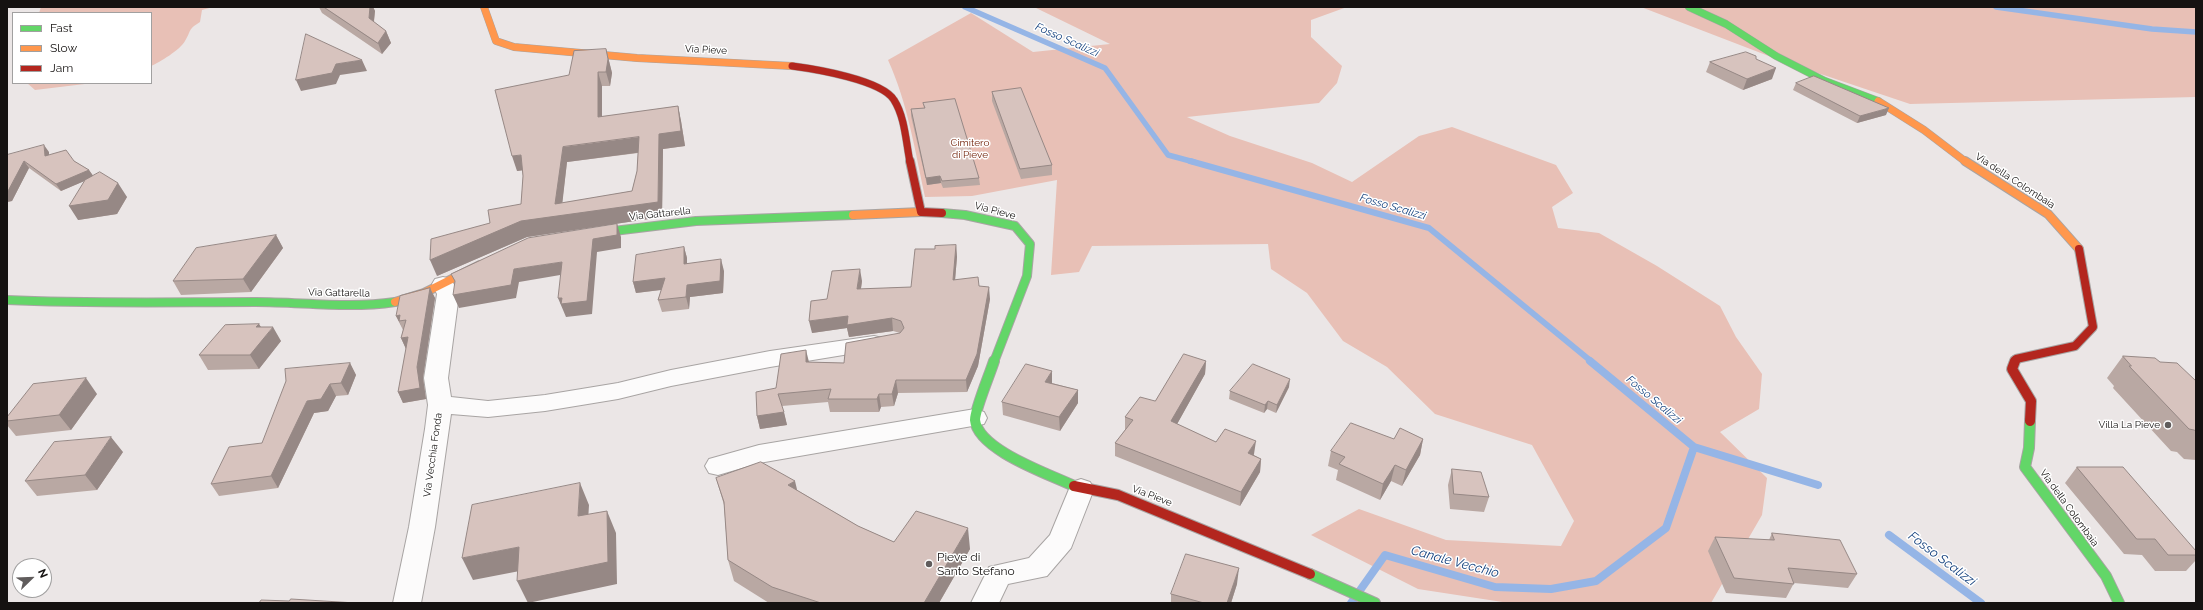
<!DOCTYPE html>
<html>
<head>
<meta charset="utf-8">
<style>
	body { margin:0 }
	#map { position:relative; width:2203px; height:610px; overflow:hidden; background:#ebe6e6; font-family:Raleway,sans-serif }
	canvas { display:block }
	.frame { position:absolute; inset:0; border:8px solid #151211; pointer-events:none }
	.legend { position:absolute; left:12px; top:12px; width:140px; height:72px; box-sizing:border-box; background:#fff; border:1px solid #a1a0a0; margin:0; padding:5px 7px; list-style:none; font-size:12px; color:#151211 }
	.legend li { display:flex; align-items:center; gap:8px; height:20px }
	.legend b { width:20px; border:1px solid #a1a0a0 }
	.north { position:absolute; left:12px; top:558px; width:40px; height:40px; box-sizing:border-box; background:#fff; border:1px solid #a1a0a0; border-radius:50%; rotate:67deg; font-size:11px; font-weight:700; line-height:16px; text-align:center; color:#151211 }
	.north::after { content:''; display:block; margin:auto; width:14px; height:18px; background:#605c5c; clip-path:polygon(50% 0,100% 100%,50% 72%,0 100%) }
</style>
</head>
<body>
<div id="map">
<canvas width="2203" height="610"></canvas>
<div class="frame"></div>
<ul class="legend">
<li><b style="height:5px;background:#63d668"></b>Fast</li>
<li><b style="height:5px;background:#ff974d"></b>Slow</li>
<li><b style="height:5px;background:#b3261e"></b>Jam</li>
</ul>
<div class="north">N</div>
</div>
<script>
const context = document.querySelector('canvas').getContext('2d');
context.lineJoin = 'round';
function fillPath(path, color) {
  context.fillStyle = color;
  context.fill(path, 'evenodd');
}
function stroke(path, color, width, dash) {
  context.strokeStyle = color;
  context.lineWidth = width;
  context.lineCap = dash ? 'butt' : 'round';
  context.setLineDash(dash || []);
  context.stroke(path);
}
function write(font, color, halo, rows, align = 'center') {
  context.font = font + ' Raleway,sans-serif';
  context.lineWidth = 3;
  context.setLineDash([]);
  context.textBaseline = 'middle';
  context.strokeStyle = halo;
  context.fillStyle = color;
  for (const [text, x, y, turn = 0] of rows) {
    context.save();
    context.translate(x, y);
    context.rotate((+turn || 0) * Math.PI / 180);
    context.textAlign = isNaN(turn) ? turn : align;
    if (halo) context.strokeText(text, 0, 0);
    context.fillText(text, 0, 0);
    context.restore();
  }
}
fillPath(new Path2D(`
	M41 7H213L202 10 200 22C187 30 192 30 185 41 180 50 160 62 151 66V13H39Z
	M1034 7H1347L1311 20V37L1342 66 1337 83 1319 103 1187 117 1230 136 1312 163 1352 182 1419 136 1452 127 1556 165 1573 193 1552 207 1558 228 1599 233 1657 266 1720 306 1736 337 1762 374 1759 409 1720 432 1767 478 1762 515 1711 603H1509L1418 589 1311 535 1359 509 1446 540 1561 546 1574 521 1532 445 1435 414 1387 367 1343 341 1307 293 1271 269 1268 244 1092 246 1079 272 1051 275 1057 180 972 196 925 197C915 151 908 104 888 60L971 13 1033 52 1110 44Z
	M1641 7H2196V97L1910 104 1779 60Z
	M27 83H93L35 90Z`), '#e8c0b6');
stroke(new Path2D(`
	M965 7 1105 68 1168 155 1194 162
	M1996 7 2152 29 2196 32`), '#95b5e6', 5.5);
stroke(new Path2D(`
	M1190 161 1429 228 1592 362`), '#95b5e6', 6);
stroke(new Path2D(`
	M1590 361 1694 447 1818 485
	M1889 535 1981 603
	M1351 603 1385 555 1495 587 1551 589 1596 581 1666 528 1694 447`), '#95b5e6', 8);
const street = new Path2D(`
	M443 277 451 279 459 294 448 378 451 397 488 401 545 395 618 383 671 370 770 351 874 336 882 338 885 343 882 348 874 350 770 367 671 386 618 399 545 411 488 417 451 414 435 527 421 603H393L409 527 425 429 428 405 424 378 437 294 432 284 435 279Z
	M975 409 984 412 987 418 984 424 759 463 718 475 709 473 705 466 709 459 759 445Z
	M1081 479 1090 482 1094 489 1071 548 1047 576 1008 584 999 603H971L989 567 1029 558 1050 535 1072 482Z`);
const fastFar2 = new Path2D(`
	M1689 7 1726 24 1776 56 1825 81 1878 101`);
const fastFar1 = new Path2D(`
	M942 213 965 215 1015 226 1030 244 1027 276 994 362
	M589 234 696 221 853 215
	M7 300C90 304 173 302 256 302 302 302 349 309 395 302`);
const fast = new Path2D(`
	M994 361C990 374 975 409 975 420 978 450 1049 474 1074 486
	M2030 421 2029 448 2025 467 2106 576 2119 603
	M1310 574 1375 603`);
const slowFar1 = new Path2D(`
	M484 7 496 41 514 47 637 58 792 66
	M1878 101 1924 130 1966 162`);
const slow = new Path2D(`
	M1965 161 2048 214 2079 249
	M853 215 921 212
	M395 302 424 293 480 265`);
const jamFar2 = new Path2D(`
	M792 66C815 69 882 80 894 100 905 117 906 143 910 162`);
const jamFar1 = new Path2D(`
	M910 161 921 212 942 213
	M2015 362 2016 359 2075 346 2093 327 2079 249`);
const jam = new Path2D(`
	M2015 361 2012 369 2031 401 2030 421
	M1074 486 1118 495 1310 574`);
stroke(street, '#a8a4a3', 2);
stroke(fastFar2, '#a8a4a3', 8);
stroke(fastFar1, '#a8a4a3', 10);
stroke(fast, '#a8a4a3', 12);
stroke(slowFar1, '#a8a4a3', 8);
stroke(slow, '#a8a4a3', 10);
stroke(jamFar2, '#a8a4a3', 8);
stroke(jamFar1, '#a8a4a3', 10);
stroke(jam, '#a8a4a3', 12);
fillPath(street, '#fcfbfb');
stroke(fastFar2, '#63d668', 7);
stroke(fastFar1, '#63d668', 8);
stroke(fast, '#63d668', 10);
stroke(slowFar1, '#ff974d', 7);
stroke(slow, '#ff974d', 8);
stroke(jamFar2, '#b3261e', 7);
stroke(jamFar1, '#b3261e', 8);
stroke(jam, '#b3261e', 10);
fillPath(new Path2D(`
	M319 7H373L375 11 374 22 386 31 391 43 382 54 322 13Z
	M606 49 612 73 610 86H602V117L678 106 681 121 685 146 663 149 662 217 527 237 437 276 490 223 521 204 523 176 522 170 517 171ZM638 153 637 171 632 191 562 203 567 162Z
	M1756 59 1772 79 1743 90 1706 72 1710 62Z
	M1796 83 1886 115 1857 123 1793 90Z
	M992 92 1052 165V175L1021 179 992 101Z
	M923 103 979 178 980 185 943 188 941 183 927 185 911 116V109L924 108Z
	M49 152V155L74 161 89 170 93 176 127 197 117 214 78 220 84 181 61 191 29 168 12 201 7 202V155Z
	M276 235 283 248 251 292 181 295 173 281Z
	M956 245 957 257 955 280 979 286 990 299 978 366 967 392 898 393 894 406 881 407 879 412H830L828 402 782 406 787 425 760 429 757 416 776 388 809 362 844 363 900 333 893 331 849 337 847 328 812 333 827 299 862 281 861 289 911 287 935 249Z
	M684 247 687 258V263L724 271 723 293 690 297 689 309 662 312 658 300 661 290 636 293 633 282Z
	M430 288 435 298 423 378 426 399 403 403 398 392 406 349 401 338 403 330 396 316Z
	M259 324 261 327 281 341 259 369 208 370 199 355Z
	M2123 356 2160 362 2196 381V460L2184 459 2177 452 2171 451 2113 388 2114 386 2107 378Z
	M1206 361 1205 374 1177 424 1216 442 1254 454V455L1261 459 1260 472 1240 506 1115 456V443L1125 430V417L1155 401Z
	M350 363 356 375 348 395 336 396 328 411 314 413 278 488 219 496 211 484 262 443Z
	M1052 383 1078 390V403L1060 431 1003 415 1002 402Z
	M1289 387 1276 413 1267 409 1264 413 1229 399 1230 391Z
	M97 394 71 430 16 436 7 425V417Z
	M1394 439H1423L1420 455 1402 486 1391 481 1380 500 1336 480 1338 470 1328 466 1331 451Z
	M123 452 97 490 37 496 25 481Z
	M2077 467 2196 551V560L2186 571H2155L2142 555 2124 554 2065 483Z
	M1452 469 1489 497 1484 512 1450 509 1448 485Z
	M716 478 797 490 858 526 894 542 970 549 939 603H769L734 581 728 560 724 505Z
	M1772 533 1857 574 1848 588 1794 583 1786 598 1726 593 1708 551 1715 537 1769 540Z
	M1237 584 1231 603H1171V594Z`), '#b9a8a3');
fillPath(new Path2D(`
	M370 7H373L375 11 373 28 369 18Z
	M386 31 391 43 382 54 378 43Z
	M606 49 612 73 610 86 606 72Z
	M362 60 367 71 340 75 336 84 301 91 296 80 336 64Z
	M1776 68 1772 79 1743 90 1747 79Z
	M598 72 602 86V132L598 117Z
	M678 106 681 121 685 146 663 149 662 217 527 237 437 276 430 260 555 204 563 147 639 137 643 152 567 162 561 215 658 202 659 134Z
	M1889 108 1886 115 1857 123 1860 116Z
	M44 145 49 152V163L45 156Z
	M521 155 526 170 517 171 512 156Z
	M24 161 29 168 12 201 7 202V193Z
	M89 170 94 177 61 191 56 184Z
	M940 176 941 183 927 185 926 178Z
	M118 183 127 197 117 214 78 220 69 206Z
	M617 224 621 237V248L597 252 592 314 566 317 558 298H562L593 239Z
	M276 235 283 248 251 292 243 279Z
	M956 245 957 257 954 292 953 280Z
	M684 247 687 258V275L684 264Z
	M721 259 724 271 723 293 690 297 689 309 686 297 687 285Z
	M562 262 566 274 519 282 516 298 459 308 453 295 514 269Z
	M860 269 862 281 859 301 857 289Z
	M665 278 668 289 636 293 633 282Z
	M989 287 990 299 978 366 967 392 966 380Z
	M430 288 435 298 423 378 426 399 403 403 398 392 417 367Z
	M400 315 399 321 402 327 396 316Z
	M848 316 892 318 893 331 849 337 847 328 812 333 809 321Z
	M259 324 266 336 273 327 281 341 259 369 250 355 256 327Z
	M408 337 406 349 401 338Z
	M806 350 809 362H806Z
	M1206 361 1205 374 1171 435V421Z
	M350 363 356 375 348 395 341 383Z
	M1052 371V384L1045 382Z
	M86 378 97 394 71 430 59 415Z
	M1290 379 1289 387 1276 413 1277 405Z
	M896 380 898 393 894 406 892 394Z
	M330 384 336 396 328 411 314 413 278 488 271 476 307 401Z
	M1078 390V403L1060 431 1059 417Z
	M879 394 881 407 879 412 877 399Z
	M1268 401 1267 409 1264 413 1265 405Z
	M784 412 787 425 760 429 757 416Z
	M111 437 123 452 97 490 85 475Z
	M1423 439 1420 455 1402 486 1406 470Z
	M1256 441 1254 454 1247 466 1248 453Z
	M1261 459 1260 472 1240 506 1241 492Z
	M1395 465 1391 481 1380 500 1383 484Z
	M795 481 800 502 788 485Z
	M580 483 589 505 587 538 578 516Z
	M607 511 616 533 617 584 528 603 517 581Z
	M968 528 970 549 939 603H924Z
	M519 547 530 569 473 580 462 558Z
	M1239 568 1237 584 1231 603H1227Z`), '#968885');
const building = new Path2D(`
	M324 7H370L369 18 386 31 378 43Z
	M306 34 362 60 336 64 332 73 296 80Z
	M606 49 608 59 606 72H598V117L678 106 681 131 659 134 658 202 521 221 430 260 431 239 490 223 488 210 521 204 523 176 521 155 512 156 495 90 569 75 574 51ZM639 137 637 171 632 191 555 204 563 147Z
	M1746 52 1756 56V59L1776 68 1747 79 1710 62Z
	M1814 76 1889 108 1860 116 1796 83Z
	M1021 88 1052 165 1020 169 992 92Z
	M955 99 979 178 942 181 940 176 926 178 911 109 925 108 923 103Z
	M44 145 45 156 66 150 74 161 89 170 56 184 24 161 7 193V155Z
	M100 172 118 183 108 200 69 206 85 180Z
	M617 224V235L593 239 587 301 561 304 562 298H558L562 262 514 269 511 285 453 295 455 281 451 274 528 238Z
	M276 235 243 279 173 281 196 248Z
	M956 245 953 280 978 277 979 286 989 287 977 354 966 380H896L892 394H879L877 399H828L831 389 778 394 784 412 757 416 756 392 776 388 781 354 806 350V362L844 363 846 343 900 333 904 328 901 321 892 318 847 325 848 316 809 321 811 301 827 299 832 271 860 269 857 289 911 287 915 249H935V246Z
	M684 247V264L721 259 720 281 687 285 686 297 658 300 665 278 633 282 636 255Z
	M430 288 417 367 420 388 398 392 408 337 401 338 406 320 399 321 400 315 396 316 400 296Z
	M259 324 256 327H273L250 355H199L225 325Z
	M1184 354 1206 361 1171 421 1216 442 1225 429 1256 441 1248 453 1261 459 1241 492 1115 443 1133 420 1125 417 1140 397 1155 401Z
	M2123 356 2155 358 2160 362 2177 363 2196 381V431L2194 430 2189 429 2129 366H2131Z
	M350 363 341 383 330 384 321 399 307 401 271 476 211 484 229 447 262 443 286 381 285 369Z
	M1026 364 1052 371 1045 382 1078 390 1059 417 1002 402Z
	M1253 364 1290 379 1277 405 1268 401 1265 405 1230 391Z
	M86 378 59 415 7 421V417L33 384Z
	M1351 423 1394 439 1400 428 1423 439 1406 470 1395 465 1383 484 1339 464 1345 457 1331 451Z
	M111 437 85 475 25 481 54 442Z
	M761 462 795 481 788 485 858 526 894 542 916 511 968 528 924 603H821L772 587 728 560 724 502 716 478Z
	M2077 467H2123L2196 551V555H2168L2155 539H2137Z
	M1452 469 1481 472 1489 497 1454 494Z
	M580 483 578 516 607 511 608 562 517 581 519 547 462 558 472 505Z
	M1772 533 1840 540 1857 574 1788 568 1794 584 1734 578 1715 537 1774 540Z
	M1186 554 1239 568 1227 603H1204L1171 594Z
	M291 599 356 603H259L261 600 289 601Z`);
fillPath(building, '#d7c3be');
stroke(building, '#968885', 1);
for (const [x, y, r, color] of [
	[2168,425,4,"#605c5c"],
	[929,564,4,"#605c5c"]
]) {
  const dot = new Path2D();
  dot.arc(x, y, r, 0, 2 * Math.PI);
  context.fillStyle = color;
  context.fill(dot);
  stroke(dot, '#fff', 1.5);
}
write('10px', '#151211', '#fff', [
	["Via Pieve",706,50,3],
	["Via della Colombaia",2015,181,33],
	["Via Pieve",995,211,15],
	["Via Gattarella",660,214,-6],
	["Via Gattarella",339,293,1],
	["Via Vecchia Fonda",433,455,-82],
	["Via Pieve",1152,496,21],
	["Via della Colombaia",2069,508,54]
]);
write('10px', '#74250d', '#fff', [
	["Cimitero",970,143],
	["di Pieve",970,155]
]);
write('10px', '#151211', '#fff', [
	["Villa La Pieve",2160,425]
], 'right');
write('italic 11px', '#103e7c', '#fff', [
	["Fosso Scalizzi",1067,40,24],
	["Fosso Scalizzi",1393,207,16],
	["Fosso Scalizzi",1654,400,40]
]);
write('12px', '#151211', '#fff', [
	["Pieve di",937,557],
	["Santo Stefano",937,571]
], 'left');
write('italic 13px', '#103e7c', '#fff', [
	["Fosso Scalizzi",1942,559,37],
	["Canale Vecchio",1455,562,15]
]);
</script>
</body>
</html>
